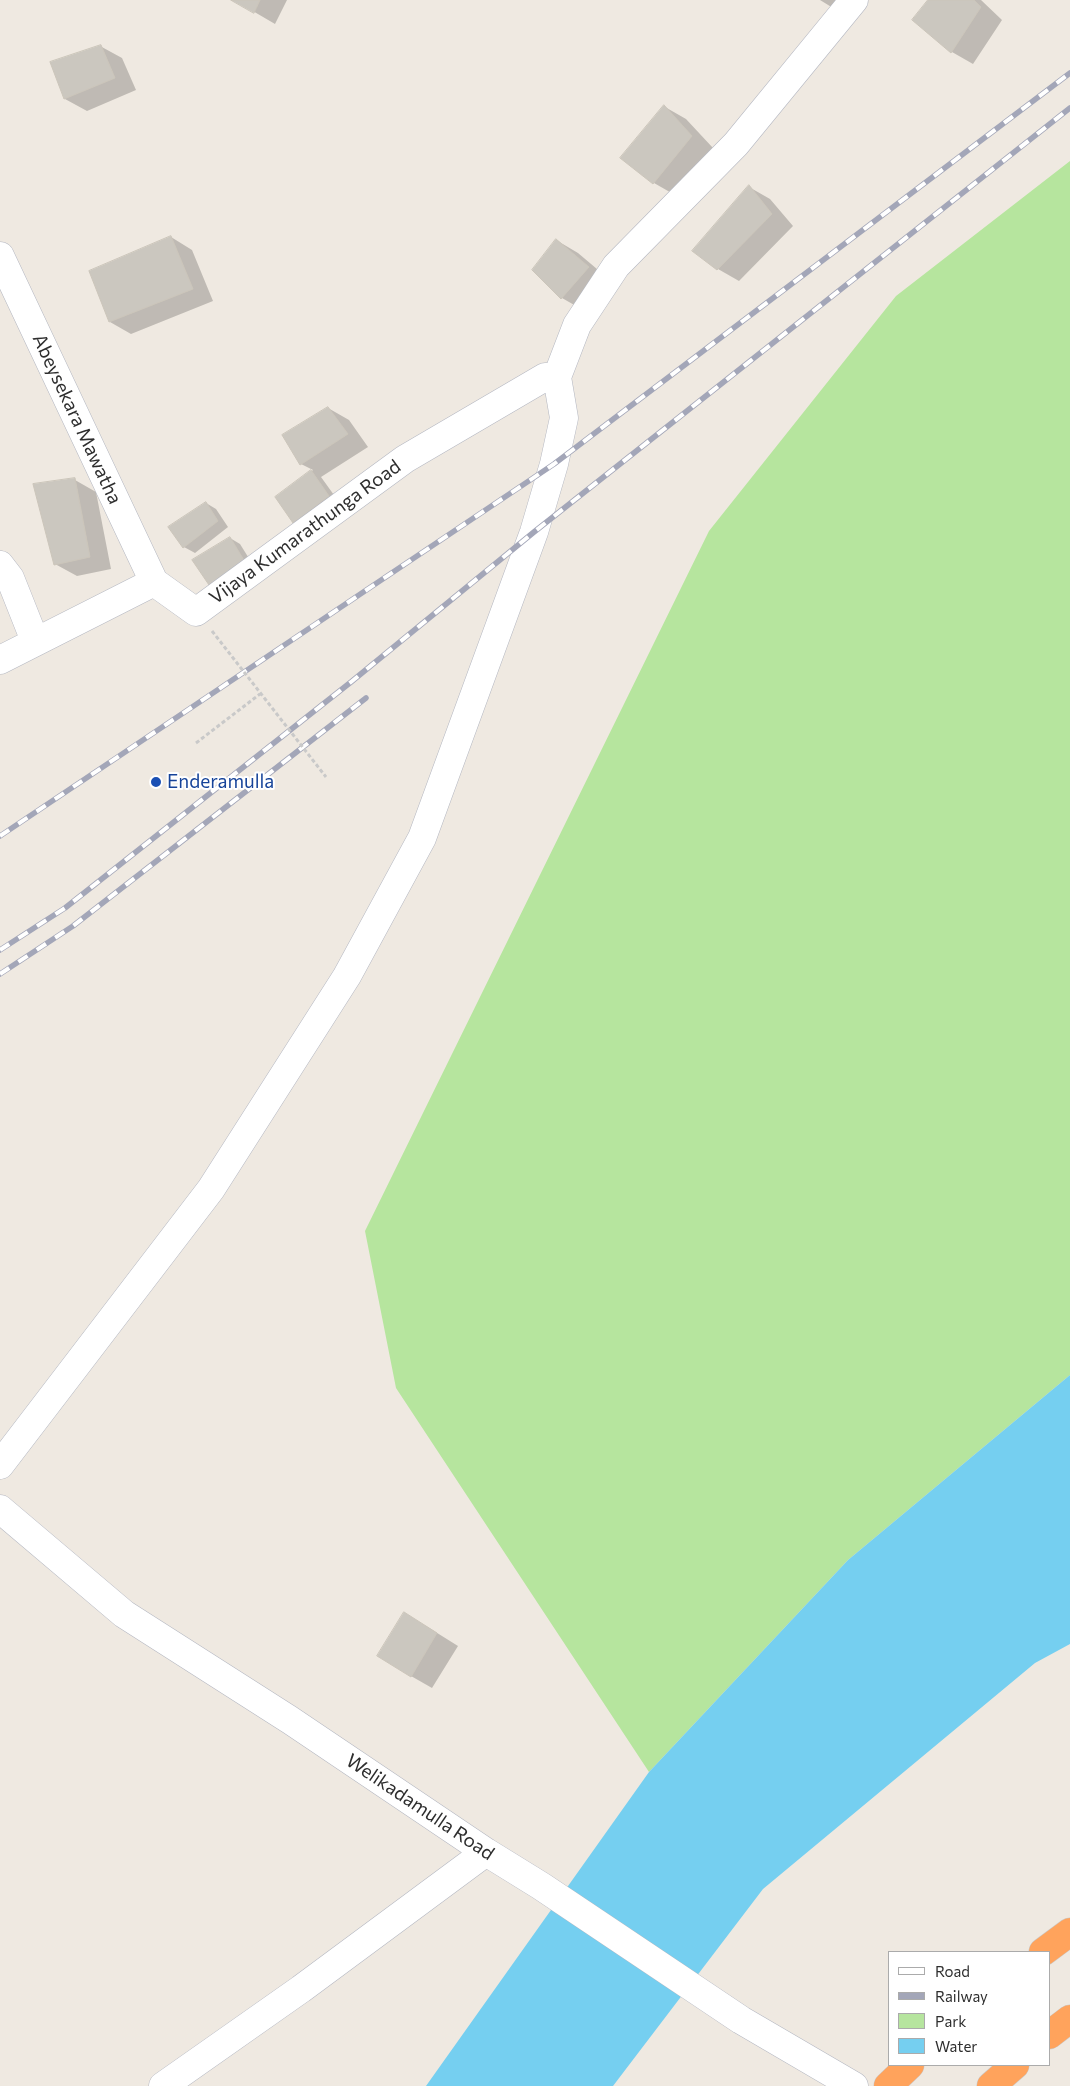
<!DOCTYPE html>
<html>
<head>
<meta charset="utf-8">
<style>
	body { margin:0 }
	#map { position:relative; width:1070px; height:2086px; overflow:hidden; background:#efe9e1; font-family:Commissioner,sans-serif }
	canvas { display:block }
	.legend { position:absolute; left:888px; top:1951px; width:162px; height:115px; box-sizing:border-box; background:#fff; border:1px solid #ababab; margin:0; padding:6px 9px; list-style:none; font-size:15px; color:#2e2e2e }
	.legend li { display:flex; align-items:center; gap:10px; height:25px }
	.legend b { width:25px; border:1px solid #ababab }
</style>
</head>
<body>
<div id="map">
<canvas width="1070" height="2086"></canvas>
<ul class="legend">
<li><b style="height:6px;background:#fff"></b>Road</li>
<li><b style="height:6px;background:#a3a6b8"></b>Railway</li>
<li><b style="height:14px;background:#b6e59e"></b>Park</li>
<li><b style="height:14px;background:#75cff0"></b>Water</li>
</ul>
</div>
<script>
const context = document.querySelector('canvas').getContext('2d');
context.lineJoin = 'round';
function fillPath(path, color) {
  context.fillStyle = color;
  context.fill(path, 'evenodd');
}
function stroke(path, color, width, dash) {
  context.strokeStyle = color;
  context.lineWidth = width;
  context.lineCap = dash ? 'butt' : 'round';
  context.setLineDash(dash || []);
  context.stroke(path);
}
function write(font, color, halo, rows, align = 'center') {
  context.font = font + ' Commissioner,sans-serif';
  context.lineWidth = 4;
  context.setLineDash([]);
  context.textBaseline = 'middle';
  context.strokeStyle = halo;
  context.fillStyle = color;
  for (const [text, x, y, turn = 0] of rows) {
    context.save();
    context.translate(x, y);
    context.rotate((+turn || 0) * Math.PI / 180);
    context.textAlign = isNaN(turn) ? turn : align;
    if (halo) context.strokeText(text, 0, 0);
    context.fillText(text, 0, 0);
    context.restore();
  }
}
fillPath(new Path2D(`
	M1070 161V1375L848 1560 649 1772 396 1388 365 1231 709 531 896 296Z`), '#b6e59e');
fillPath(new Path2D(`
	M1070 1375V1644L1035 1663 763 1889 613 2086H426L649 1772 848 1560Z`), '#75cff0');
fillPath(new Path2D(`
	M234 0H287L275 24Z
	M820 0H839L833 8Z
	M930 0H981L1002 20 973 64 952 52 913 19Z
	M100 46 122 58 136 90 87 111 65 99 51 63Z
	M665 107 686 119 713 148 675 195 654 183Z
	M749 187 770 199 793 226 739 281 718 269Z
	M171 237 192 250 213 301 131 334 110 322Z
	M556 240 578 253 610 280 583 310 562 298Z
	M328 408 349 420 368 447 321 477 339 502 305 528 294 522 277 497 313 470 301 464Z
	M75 480 96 492 111 569 77 576 55 564Z
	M206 503 216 509 228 527 195 553 184 547Z
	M230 538 240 544 255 568 220 590 210 584Z
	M426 1626 458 1646 432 1688 411 1676Z`), '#0003');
const building = new Path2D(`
	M231 0H260L254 13Z
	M928 0H974L981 7 951 53 912 20Z
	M101 45 115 78 64 99 50 62Z
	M664 105 692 136 653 184 620 158Z
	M749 185 772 214 717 270 692 251Z
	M171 236 193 289 109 322 89 271Z
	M556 239 589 267 561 299 532 270Z
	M328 407 348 434 300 465 282 435Z
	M311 470 329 496 293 523 275 497Z
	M75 478 90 557 54 565 33 484Z
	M206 502 218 521 183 548 168 527Z
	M230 537 245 562 209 585 192 560Z
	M404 1612 437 1633 411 1677 377 1656Z`);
fillPath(building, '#cbc7bf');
stroke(building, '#cbc5ba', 1);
const minor = new Path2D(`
	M0 256 154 582
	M0 565 10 578 35 641
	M0 660 154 582 196 612 405 459 545 377H557
	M0 1465 211 1189 347 976 422 838 534 532 554 464 564 418 557 377 577 325 616 266 736 144 854 0
	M0 1509 124 1614 290 1720 486 1852 541 1886 741 2020 854 2086
	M163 2086 301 1989 486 1852`);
const highway = new Path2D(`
	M1043 1952 1070 1932
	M1049 2035 1070 2019
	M888 2086 910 2065
	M991 2086 1015 2065`);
stroke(minor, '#b4b7c1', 29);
stroke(highway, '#c9c9c9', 29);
stroke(new Path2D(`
	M196 743 260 694`), '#c9c9c9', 3, [4, 2.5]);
stroke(minor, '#fff', 28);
stroke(highway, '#ffa35c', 28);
const rail = new Path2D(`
	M0 836 554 464 1070 73
	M0 950 65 908 351 682 534 532 1070 108
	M0 974 73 926 366 698`);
stroke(rail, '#a3a6b8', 5.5);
stroke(rail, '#fff', 4, [11]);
stroke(new Path2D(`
	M212 631 326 777`), '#c9c9c9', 3, [4, 2.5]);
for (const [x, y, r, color] of [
	[156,782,6,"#1a4fb4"]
]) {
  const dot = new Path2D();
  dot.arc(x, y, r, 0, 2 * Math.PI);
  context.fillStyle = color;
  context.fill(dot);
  stroke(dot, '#fff', 2);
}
write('19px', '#2e2e2e', '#fff', [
	["Abeysekara Mawatha",77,419,65],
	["Vijaya Kumarathunga Road",305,532,-36],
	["Welikadamulla Road",420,1807,34]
]);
write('19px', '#164399', '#fff', [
	["Enderamulla",167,782]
], 'left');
</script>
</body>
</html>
